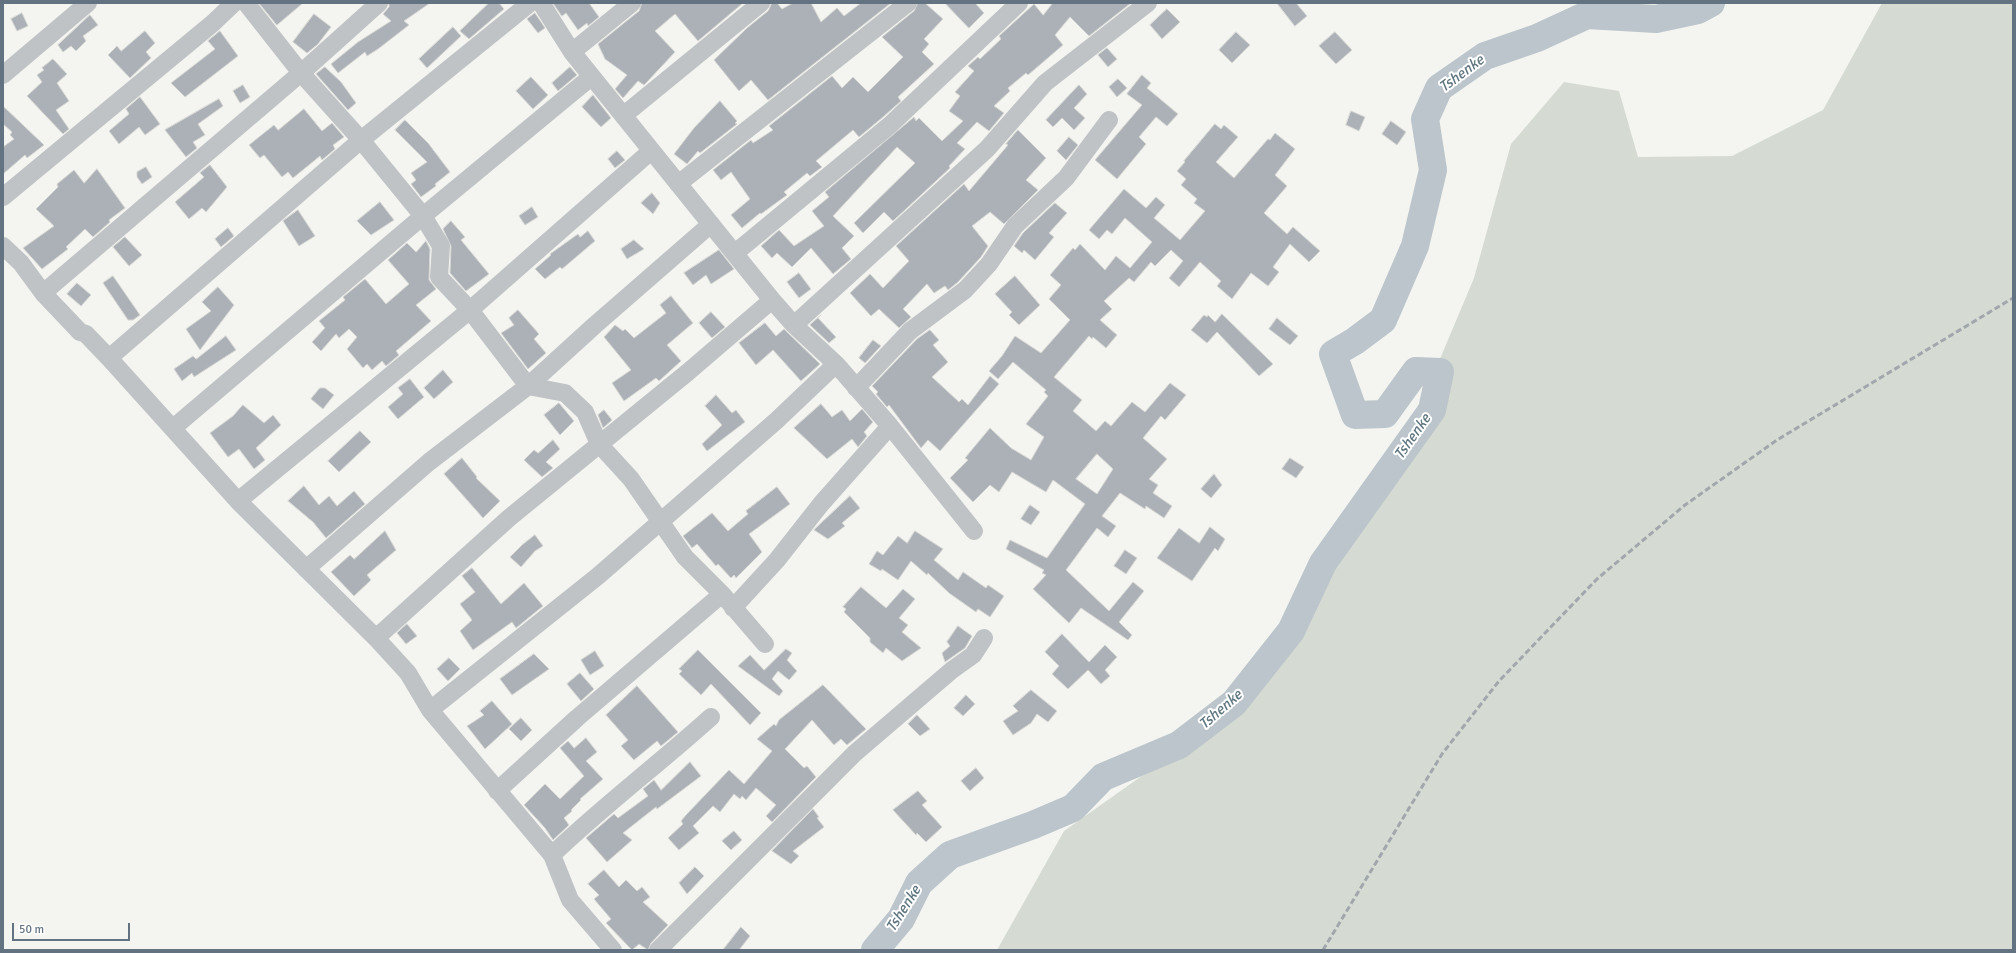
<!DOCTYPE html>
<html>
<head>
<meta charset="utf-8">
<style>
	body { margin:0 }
	#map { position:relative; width:2016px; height:953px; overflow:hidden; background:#f4f5f0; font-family:Signika,sans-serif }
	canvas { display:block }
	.frame { position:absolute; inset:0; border:4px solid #647381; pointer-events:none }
	.scale { position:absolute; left:12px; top:923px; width:118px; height:18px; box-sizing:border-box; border:2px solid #647381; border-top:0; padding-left:5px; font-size:12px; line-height:14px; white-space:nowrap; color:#647381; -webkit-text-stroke:3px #fff; paint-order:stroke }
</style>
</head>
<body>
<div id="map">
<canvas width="2016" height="953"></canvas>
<div class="frame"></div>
<div class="scale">50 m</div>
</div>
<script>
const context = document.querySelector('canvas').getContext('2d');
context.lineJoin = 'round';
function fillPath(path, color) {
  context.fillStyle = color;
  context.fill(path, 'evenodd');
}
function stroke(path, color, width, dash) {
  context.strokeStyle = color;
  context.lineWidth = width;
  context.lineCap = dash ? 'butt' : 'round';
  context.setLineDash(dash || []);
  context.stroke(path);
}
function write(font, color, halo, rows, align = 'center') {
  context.font = font + ' Signika,sans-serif';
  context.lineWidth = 4;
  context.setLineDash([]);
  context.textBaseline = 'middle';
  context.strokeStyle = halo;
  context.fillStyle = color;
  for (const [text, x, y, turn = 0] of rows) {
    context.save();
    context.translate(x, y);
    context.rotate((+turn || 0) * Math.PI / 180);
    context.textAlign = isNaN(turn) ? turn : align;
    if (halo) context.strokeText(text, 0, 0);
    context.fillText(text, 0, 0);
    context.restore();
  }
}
fillPath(new Path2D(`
	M1882 3H2013V950H997L1064 831 1184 746 1352 532 1429 385 1474 278 1511 144 1564 82 1619 91 1638 157 1732 156 1823 110Z`), '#d5dbd2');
stroke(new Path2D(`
	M875 950 901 919 919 883 950 855 1033 825 1073 808 1103 777 1179 745 1234 703 1291 631 1323 563 1432 410 1440 372 1416 371 1385 414 1355 415 1333 354 1355 341 1383 320 1415 246 1433 170 1425 119 1439 88 1485 56 1537 38 1587 15 1656 19 1698 10 1711 3`), '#bbc5cb', 28);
const building = new Path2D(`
	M259 3H303L277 25Z
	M389 3H430L404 21 409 25 378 49 367 56 365 52 338 73 331 64 358 42 391 21 383 14 389 7Z
	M489 3H499L504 9 469 39 460 31Z
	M553 3H589L599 17 588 26 587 23 578 30 566 13 562 16Z
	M642 3H743L698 41 675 14 655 31 675 52 647 82 644 85 638 81 623 98 615 89 627 75 605 59 598 44 639 11Z
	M772 3H777L782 9 793 3H811L821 22 837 8 844 16 861 3H891L768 100 751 80 739 91 714 60 747 28 768 11Z
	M918 3H925L943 19 924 39 929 44 922 52 934 64 898 97 901 101 883 117 859 137 853 130 816 161 822 167 810 176 807 173 784 192 787 195 761 214 760 213 742 228 731 215 750 199 731 172 721 180 713 170 751 140 753 143 773 130 769 126 832 76 842 88 853 77 868 92 903 57 882 37 914 11Z
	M945 3H975L984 13 969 28Z
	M1053 3H1131L1089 36 1070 17 1055 35 1063 45 1028 75 1026 73 1008 88 1010 91 994 106 1004 113 989 131 977 122 957 143 965 149 949 166 950 168 893 221 884 212 863 233 854 223 915 163 897 147 833 216 854 236 842 248 851 259 833 274 811 248 792 267 777 253 772 258 761 246 779 230 794 246 824 226 812 211 829 197 825 192 914 117 916 121 919 118 942 141 963 121 949 111 960 96 955 92 974 71 968 66 978 57 980 59 1001 39 999 36 1034 4 1043 15Z
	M1277 3H1296L1307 16 1295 26Z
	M1167 9 1180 22 1162 39 1150 25Z
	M22 13 28 26 17 31 11 19Z
	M535 13 545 28 538 33 527 19Z
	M314 14 331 27 318 44 307 53 293 42Z
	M90 15 98 25 83 36 86 41 76 51 71 46 63 52 58 45Z
	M453 27 461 36 427 68 419 59Z
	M145 31 155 43 146 52 151 58 130 78 108 55 117 46 121 51Z
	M220 31 238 56 185 97 171 83 215 49 208 41Z
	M1236 32 1250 45 1232 63 1219 50Z
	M1335 32 1352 50 1336 64 1319 46Z
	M1107 48 1117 59 1108 67 1098 55Z
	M53 59 67 74 57 83 69 101 56 110 69 129 63 134 27 96 42 82 37 75 44 70 42 68Z
	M325 67 341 82 356 103 348 110 316 74Z
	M570 67 577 75 558 91 552 83Z
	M1142 75 1151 83 1147 88 1178 114 1167 126 1156 117 1139 137 1146 144 1117 179 1095 160 1142 105 1127 94Z
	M531 77 548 95 533 109 516 91Z
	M1118 79 1127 88 1117 97 1109 87Z
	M243 85 250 97 240 103 233 91Z
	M1079 85 1087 94 1074 108 1085 118 1074 130 1062 118 1053 127 1046 120Z
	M593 95 611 118 601 127 582 107Z
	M140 97 160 124 145 135 139 127 119 144 109 131 129 114 126 109Z
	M219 99 223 106 198 124 205 135 193 142 197 148 186 157 165 130Z
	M720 101 737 121 735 123 737 124 700 153 698 151 687 164 674 154 694 128Z
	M3 106 44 145 27 158 25 155 3 174V147L14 139 10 135 12 132 3 124Z
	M304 109 322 131 332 123 344 137 333 145 335 149 322 160 320 156 293 178 288 172 282 177 264 155 260 158 249 145 274 125 278 130Z
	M1351 111 1365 117 1359 131 1346 125Z
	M405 120 428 143 450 172 435 184 436 186 421 197 411 184 416 180 411 173 427 162 395 130Z
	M1391 121 1406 132 1397 145 1382 134Z
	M1215 124 1221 129 1224 125 1238 137 1216 162 1234 178 1268 139 1270 140 1275 133 1295 149 1275 175 1287 186 1264 213 1287 234 1293 227 1320 251 1309 262 1290 244 1273 267 1279 272 1268 286 1251 273 1232 299 1217 286 1221 281 1200 262 1179 287 1169 278 1183 261 1171 250 1155 266 1151 262 1134 282 1129 278 1104 301 1112 309 1100 320 1117 335 1106 348 1093 337 1092 339 1089 336 1054 377 1082 400 1073 411 1096 431 1105 421 1111 426 1132 402 1145 412 1170 383 1186 395 1165 420 1161 416 1143 438 1167 459 1149 479 1158 485 1153 493 1172 506 1164 518 1146 506 1145 509 1120 493 1102 516 1116 526 1108 537 1097 528 1066 570 1109 611 1133 582 1144 591 1119 622 1132 635 1128 640 1081 608 1069 623 1033 589 1046 575 1042 573 1044 570 1006 549 1010 540 1047 558 1085 504 1053 480 1046 492 1012 472 999 492 990 485 973 502 950 478 968 460 965 458 990 428 1011 448 1031 460 1044 437 1026 424 1048 396 1044 392 1046 390 1013 362 998 379 989 371 1002 356 1015 336 1041 353 1070 320 1049 299 1061 285 1050 275 1073 248 1075 250 1080 244 1105 270 1116 256 1130 268 1152 242 1125 218 1112 234 1107 230 1099 239 1089 230 1124 189 1146 208 1156 197 1165 205 1154 218 1180 240 1205 211 1194 203 1197 199 1181 185 1186 179 1177 171 1185 162 1184 161ZM1097 454 1113 469 1097 494 1076 479Z
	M1018 130 1046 158 1026 180 1038 190 1004 224 990 212 972 226 988 246 981 257 958 282 948 290 945 286 934 293 927 284 903 309 911 317 899 328 879 309 871 316 850 293 870 274 883 288 909 261 896 246 964 184 969 191 1008 145 1006 144Z
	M1069 137 1078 145 1066 160 1057 151Z
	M617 151 625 160 615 168 608 159Z
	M210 165 227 187 206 212 202 208 189 219 175 202 204 177 200 173Z
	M146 167 152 177 142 184 137 177V172Z
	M97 169 125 208 109 220 110 222 93 237 85 229 66 247 68 249 42 269 23 248 54 226 36 209 58 187 57 184 74 170 84 183Z
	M652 193 660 203 653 214 641 203Z
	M380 202 394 220 371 235 357 221Z
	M1055 203 1067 213 1049 233 1054 237 1035 260 1024 250 1022 253 1014 246 1023 233Z
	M532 207 538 217 525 225 519 216Z
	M298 210 315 236 299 246 283 221Z
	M451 221 465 237 461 240 489 274 466 291 450 273 451 246 443 229Z
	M228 228 234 236 221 247 215 239Z
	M588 231 595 241 562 269 560 267 545 279 535 269 551 255 550 254 578 234 580 237Z
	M125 237 142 255 129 266 113 247Z
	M634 240 644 249 627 259 621 249Z
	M426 241 430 249 429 280 436 289 416 305 431 321 396 351 399 355 386 366 382 361 372 370 367 364 363 368 347 349 357 337 349 329 339 338 336 334 321 351 312 342 325 328 319 321 345 300 343 297 365 279 386 304 409 284 388 260 407 243 416 252Z
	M719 250 734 269 711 284 706 275 693 285 684 273Z
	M799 273 811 289 799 298 787 282Z
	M113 276 140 315 133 320H128L103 283Z
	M1015 276 1040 305 1019 325 1009 315 1012 312 995 294Z
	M77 283 91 295 81 306 67 294Z
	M218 287 234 305 200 350 186 329 211 311 202 302Z
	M671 296 693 323 667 345 681 361 659 381 656 378 624 401 612 383 631 370 604 337 615 325 623 331 625 329 634 338 666 313 660 305Z
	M518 310 539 334 534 339 546 353 528 369 501 333 514 325 509 318Z
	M711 312 725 327 712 338 699 323Z
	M1222 314 1273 364 1259 376 1217 332 1207 343 1191 330 1204 315 1207 317 1208 315 1215 322Z
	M821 315 818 318 836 337 829 343 810 325Z
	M1277 318 1298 336 1290 345 1269 329Z
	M765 323 776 336 784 329 820 364 801 381 773 350 756 365 739 343Z
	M930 330 939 340 933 345 948 362 932 377 959 402 962 399 968 405 990 376 999 384 940 451 928 440 921 448 889 405 887 407 876 394 878 392 872 386 917 339Z
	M226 336 236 350 194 377 192 373 182 381 174 369 193 356 196 359Z
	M873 340 881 346 865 363 859 358Z
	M443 370 453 382 434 399 424 388Z
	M410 379 424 397 398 419 388 407 403 394 398 388Z
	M320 388H325L334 395 323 409 311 399Z
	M716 395 732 413 736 410 745 422 707 451 702 444 722 425 705 406Z
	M559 403 574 421 560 435 544 415Z
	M821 404 832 417 842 410 850 421 862 409 873 422 864 432 867 436 858 447 852 439 827 459 794 428Z
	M243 405 264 423 273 415 281 425 256 448 265 460 254 469 239 449 228 457 210 433 233 416Z
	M604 410 612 420 603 428 598 415Z
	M360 431 371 442 339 472 328 461Z
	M553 440 560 449 546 462 553 468 542 477 524 460 534 450 538 453Z
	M462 458 477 477 476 478 500 501 483 518 444 474Z
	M1290 458 1304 467 1296 478 1282 469Z
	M1214 474 1222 485 1211 498 1201 489Z
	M304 486 319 505 329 496 337 506 354 491 365 504 326 538 313 522 288 501Z
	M777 487 790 504 749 534 762 552 736 578 734 575 731 578 718 564 716 566 697 544 692 548 683 536 712 513 728 531 748 514 746 511Z
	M850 496 860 508 842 523 845 526 828 539 814 530Z
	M1030 505 1040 512 1031 525 1021 519Z
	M1210 527 1225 539 1218 551 1215 548 1192 581 1157 558 1179 528 1199 543Z
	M385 531 396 550 367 575 371 580 354 596 331 572 350 555 354 559Z
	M915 531 943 549 934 560 958 580 963 572 986 588 988 585 1004 596 990 617 978 609 976 612 949 593 928 573 927 575 911 561 898 580 882 569 881 571 869 564 877 551 883 555 898 536 907 543Z
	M535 535 543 546 535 551 521 567 510 557 522 545Z
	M1125 550 1137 558 1126 574 1114 566Z
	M472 568 501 604 524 583 543 606 516 628 512 622 473 650 460 631 472 620 460 604 475 592 462 576Z
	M861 587 886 608 903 589 915 599 899 618 908 625 902 632 921 648 902 661 886 648 883 653 870 642V638L844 612 846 609 843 607Z
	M407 624 417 636 406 644 397 633Z
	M958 626 972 636 965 648 945 662 942 653 950 646 947 642Z
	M1062 634 1089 662 1105 645 1117 657 1105 670 1110 676 1101 684 1088 670 1068 689 1052 674 1059 666 1045 652Z
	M786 649 792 653 787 660 797 671 789 680 778 671 772 679 783 691 779 696 738 666 750 655 764 670Z
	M698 650 761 713 750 725 711 684 701 695 679 674 682 671 679 669Z
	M595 651 604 666 590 675 581 660Z
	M534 654 549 669 512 695 500 679Z
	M449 658 460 669 448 681 437 669Z
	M580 673 594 689 581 701 567 684Z
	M823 685 866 729 847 745 841 739 834 745 812 720 785 749 804 768 807 766 816 777 772 822 766 816 776 805 756 788 746 800 742 796 740 799 734 794 720 812 713 806 693 826 699 833 679 850 668 838 683 824 681 821 686 815 729 770 744 784 772 751 757 739 774 724 776 726 779 720Z
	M637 686 678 732 661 746 657 741 634 760 621 746 628 740 606 715Z
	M1031 690 1057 711 1048 722 1037 714 1031 723 1013 735 1003 721 1018 711 1013 706Z
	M966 695 975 704 963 716 954 708Z
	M492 701 512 724 485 749 467 726 484 715 480 711Z
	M917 715 930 729 920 736 908 724Z
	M521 718 532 730 521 741 509 729Z
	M586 738 597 752 586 761 603 779 580 799 581 800 571 810 572 811 564 818 569 825 553 840 545 828 524 805 545 784 560 799 584 776 560 748 568 741 574 748Z
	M690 762 701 776 657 809 656 807 623 833 632 840 607 862 586 838 614 814 618 818 648 796 643 789 654 780 661 790Z
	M976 768 984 778 970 791 961 781Z
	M918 791 927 801 922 805 942 827 926 842 917 833 916 835 893 810Z
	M813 809 819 817 817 818 824 827 793 851 799 856 791 864 772 851Z
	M734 831 742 840 731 850 722 841Z
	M695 867 704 876 687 894 679 883Z
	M604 870 619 887 626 880 637 891 642 887 650 897 643 902 668 925 651 943 648 950 639 944 632 950 606 923 611 919 594 899 599 895 588 884Z
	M741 927 750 936 739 950H723Z`);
fillPath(building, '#abb1b6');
stroke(building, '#d6d6d3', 1);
stroke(new Path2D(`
	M246 3 301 73 361 140 423 216 441 246 439 277 470 310 528 386 565 393 585 412 599 444 631 479 685 557 722 594 765 644
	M541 3 572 52 772 300 794 325 836 364 890 426 974 531
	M572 52 632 3
	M3 75 88 3
	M624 115 761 3
	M678 184 908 3
	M3 197 213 23 234 3
	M3 246 21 263 43 293 80 332 86 334 109 358 238 501 376 638 408 673 430 710 552 855 570 900 613 950
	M735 253 890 125 1019 3
	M43 293 301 73 379 3
	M794 325 987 149 1045 83 1148 3
	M109 358 361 140 530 3
	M856 388 910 331 965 290 989 264 1015 226 1066 178 1109 120
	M173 428 423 216 591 77
	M238 501 470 310 651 151
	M306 569 429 462 528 386 595 325 711 224
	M733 608 777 560 821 504 890 426
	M376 638 509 518 688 372 772 300
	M430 710 598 576 776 421 836 364
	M497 791 577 718 722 594
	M552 855C603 806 659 764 711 717
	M658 950 855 753 952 670 973 655 984 638`), '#bfc3c6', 18);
stroke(new Path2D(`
	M1323 950 1442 754 1499 681 1597 579 1685 505 1777 440 2013 298`), '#a2a7ad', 3, [6, 3]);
write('italic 15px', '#5f757f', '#fff', [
	["Tshenke",1462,74,-37],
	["Tshenke",1413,437,-55],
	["Tshenke",1221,710,-41],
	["Tshenke",904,909,-58]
]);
</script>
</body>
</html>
